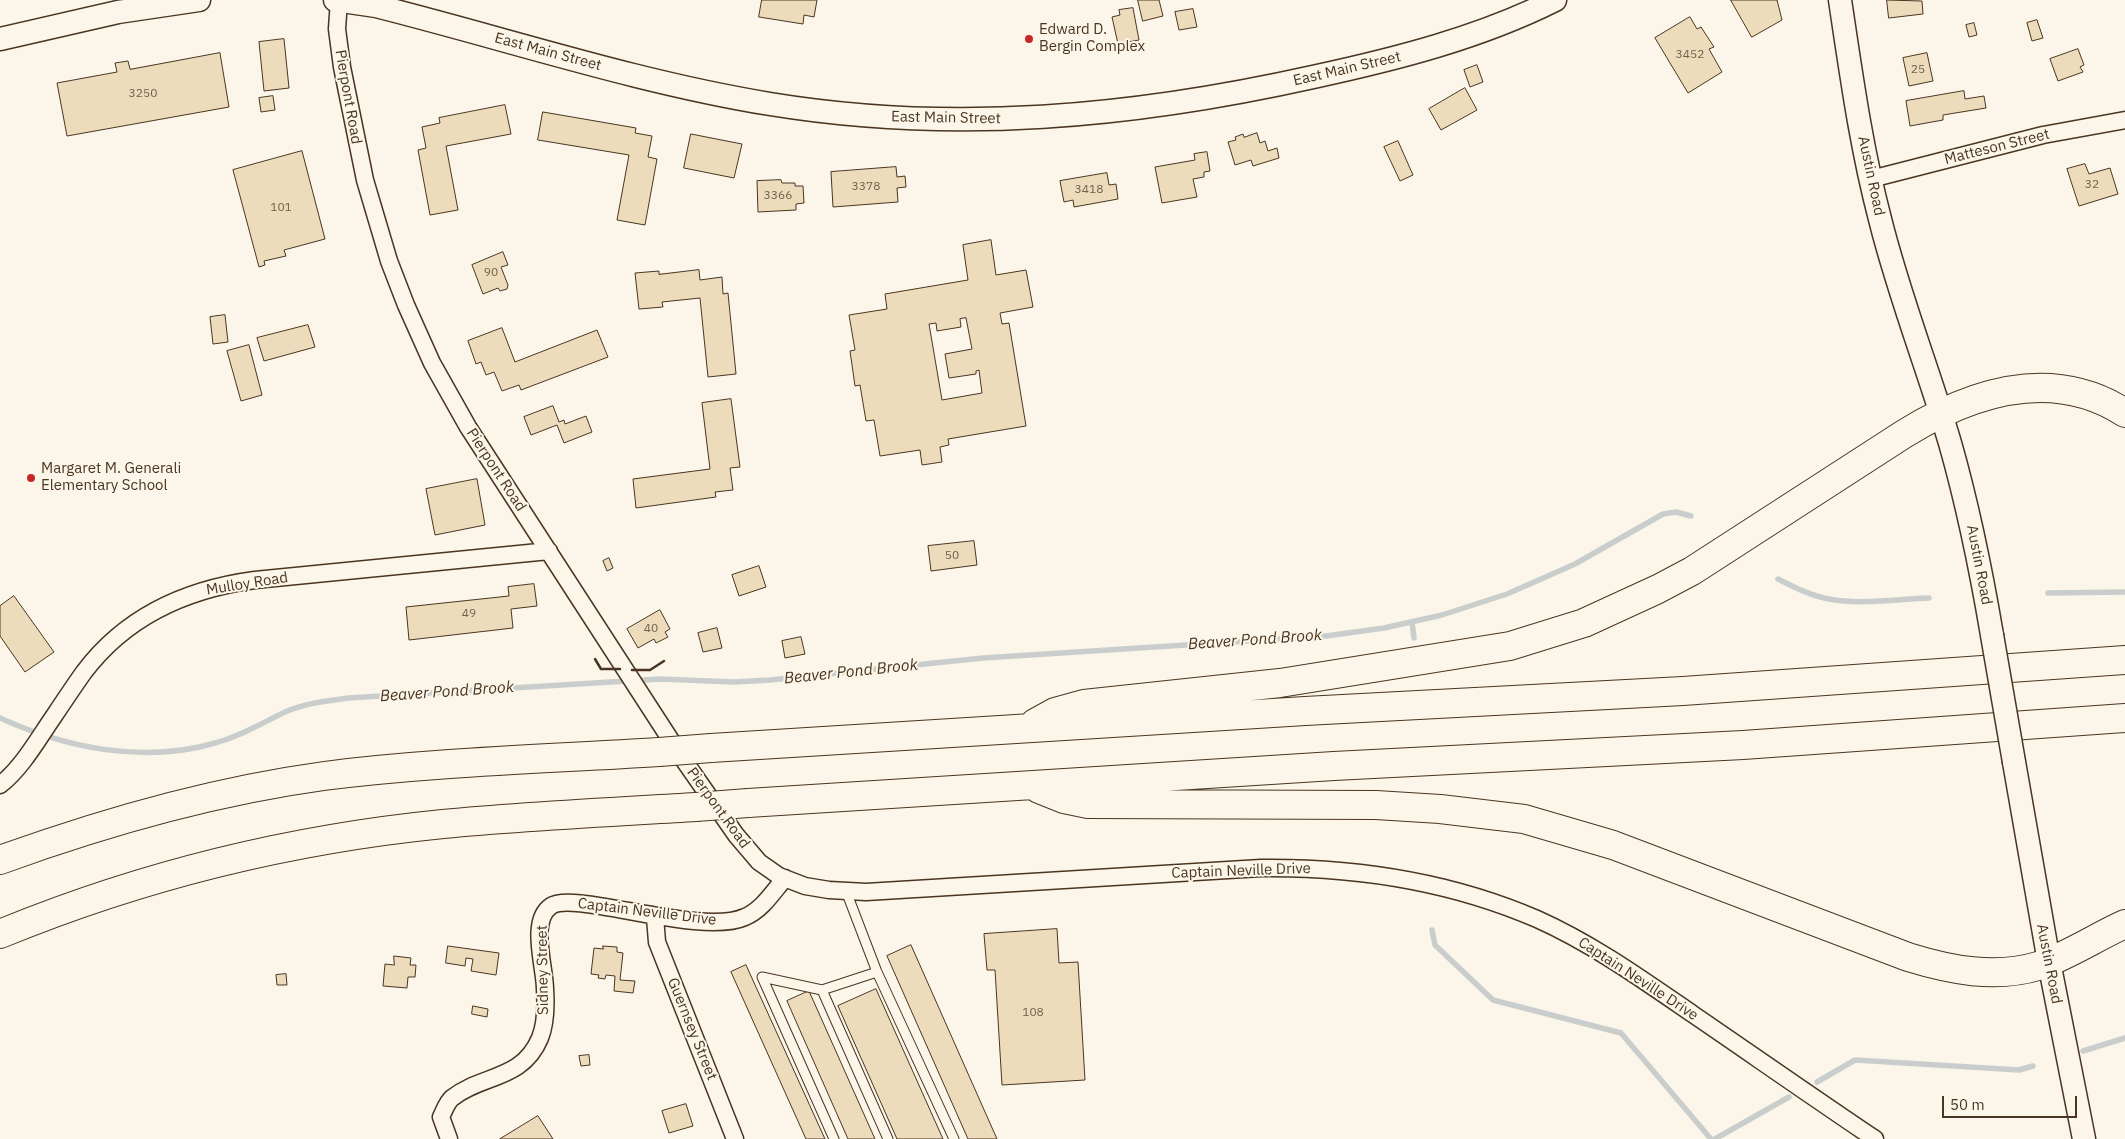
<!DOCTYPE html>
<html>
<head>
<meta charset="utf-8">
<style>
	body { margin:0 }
	#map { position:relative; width:2125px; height:1139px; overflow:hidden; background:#fbf6e9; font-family:"IBM Plex Sans",sans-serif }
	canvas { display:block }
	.scale { position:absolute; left:1942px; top:1096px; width:135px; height:22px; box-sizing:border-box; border:2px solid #4a3520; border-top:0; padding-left:6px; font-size:15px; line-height:18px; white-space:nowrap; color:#4a3520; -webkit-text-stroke:4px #fbf6e9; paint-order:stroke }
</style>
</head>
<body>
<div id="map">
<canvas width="2125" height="1139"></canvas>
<div class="scale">50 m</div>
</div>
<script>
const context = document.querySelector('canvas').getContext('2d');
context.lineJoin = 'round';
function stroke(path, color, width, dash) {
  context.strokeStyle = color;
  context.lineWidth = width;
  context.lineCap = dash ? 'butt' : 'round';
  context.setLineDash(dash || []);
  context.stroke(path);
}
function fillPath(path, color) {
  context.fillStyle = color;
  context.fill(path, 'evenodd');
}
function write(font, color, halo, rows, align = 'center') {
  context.font = font + ' "IBM Plex Sans",sans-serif';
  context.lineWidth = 4;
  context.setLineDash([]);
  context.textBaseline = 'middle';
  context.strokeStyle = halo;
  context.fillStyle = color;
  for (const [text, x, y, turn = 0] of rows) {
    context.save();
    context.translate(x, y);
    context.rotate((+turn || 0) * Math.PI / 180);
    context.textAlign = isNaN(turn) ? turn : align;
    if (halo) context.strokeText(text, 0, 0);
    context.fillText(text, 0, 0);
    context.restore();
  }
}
stroke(new Path2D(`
	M1778 579C1794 587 1811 596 1829 599 1861 605 1897 599 1929 598
	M2048 593 2125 592
	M1412 622 1414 638
	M0 718C66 748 144 764 215 743 241 736 262 723 285 712 305 703 327 701 348 698L660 679 734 682 770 680 983 658 1326 636 1384 628 1442 615 1507 594 1575 564 1663 514 1676 512 1691 516
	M1432 930 1435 945 1493 1000 1621 1033 1711 1139
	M2083 1051 2125 1038
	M1817 1082 1855 1060 2019 1070 2033 1066
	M1715 1139 1789 1097`), '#c9cecd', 5.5);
const building = new Path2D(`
	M762 0H817L814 17 804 15 803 24 759 17Z
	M1138 0H1159L1163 16 1143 21Z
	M1731 0H1777L1782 20 1752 37Z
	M1887 0 1922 1 1923 14 1889 18Z
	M1133 8 1139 40 1118 44 1112 17 1120 15 1119 10Z
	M1193 9 1197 27 1179 30 1175 12Z
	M1690 17 1697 29 1701 27 1714 47 1709 49 1722 72 1688 93 1655 38Z
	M2037 20 2043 38 2032 41 2027 23Z
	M1974 23 1977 35 1969 37 1966 25Z
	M284 39 289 88 264 91 259 42Z
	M2078 49 2084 65 2080 67 2083 72 2058 81 2050 59Z
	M220 53 229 107 67 136 57 83 117 72 115 63 128 61 130 69Z
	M1927 53 1933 81 1909 86 1903 58Z
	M1477 65 1483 82 1470 87 1464 70Z
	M1465 88 1477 110 1441 130 1429 109Z
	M1964 91 1965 99 1984 96 1986 108 1943 115V120L1910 126 1906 101Z
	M273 96 275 110 261 112 259 98Z
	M505 105 511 134 446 146 458 210 430 215 418 150 426 148 422 127 440 123 439 118Z
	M543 112 636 128 635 133 652 136 648 157 657 159 645 225 617 220 629 155 538 140Z
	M1257 133 1260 143 1265 141 1268 151 1277 148 1279 158 1253 166 1251 160 1235 165 1228 142 1236 140 1235 137 1243 134 1244 137Z
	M691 134 742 144 734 178 684 168Z
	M1398 141 1413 175 1400 181 1384 147Z
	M302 151 325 239 284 250 286 256 264 261 265 265 259 267 233 170Z
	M1207 152 1210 171 1204 172V177L1193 179 1197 197 1162 203 1155 167 1195 160 1194 154Z
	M2085 164 2089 174 2110 168 2118 194 2079 206 2067 169Z
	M896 167 897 177 905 176 906 187 897 188 898 202 833 207 831 172Z
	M1107 173 1109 185 1116 184 1118 199 1074 207 1073 200 1064 202 1060 181Z
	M781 180 782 183H795V186H803L804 203 796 204V210L758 212 757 181Z
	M991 240 996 275 1026 270 1033 307 1000 313 1002 324 1009 323 1026 426 948 439 949 445 940 447 942 462 922 465 920 450 880 456 874 420 866 421 860 385 855 386 850 351 855 350 849 315 887 309 885 294 968 280 963 245ZM966 318 972 349 945 354 949 378 976 374V371L979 370 982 393 942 400 929 324 936 323 937 331 961 327 960 319Z
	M503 252 508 265 501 267 508 285 507 289 500 291 498 288 483 294 472 265Z
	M699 270 700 280 722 277 723 294 728 293 736 374 708 377 700 298 662 302 663 307 639 309 635 273 659 271V274Z
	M225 315 228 342 213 344 210 317Z
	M308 325 315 347 264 361 257 338Z
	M502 328 515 362 597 330 608 357 521 390 519 385 502 391 494 372 486 375 481 362 476 364 468 341Z
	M249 345 262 395 241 401 227 351Z
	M731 399 740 467 730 468 733 490 715 492 716 497 636 508 633 479 710 469 702 403Z
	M553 406 559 422 564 420 565 424 586 416 592 432 564 443 557 425 531 435 524 417Z
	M477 479 485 525 435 535 426 489Z
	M974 541 977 565 931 571 928 546Z
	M609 558 613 568 607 571 603 561Z
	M759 566 766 587 739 596 732 575Z
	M534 584 537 606 511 609 513 628 409 640 406 607 509 596 508 587Z
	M14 596 54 652 25 672 0 636V606Z
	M660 610 670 629 665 632 668 637 656 643 654 639 638 648 627 629Z
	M717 628 722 648 703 652 698 633Z
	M801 637 805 654 785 658 782 641Z
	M1057 929 1059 963 1078 962 1085 1080 1002 1085 995 970H987L984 934Z
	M911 945 997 1139H968L887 956Z
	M448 946 499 953 496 975 471 971 473 959 466 958 465 966 446 963Z
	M603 946 617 947V952L623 953 620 980 635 981 633 993 614 991 615 976 606 975 605 979 598 978 599 975 591 974 594 948 603 949Z
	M394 956 411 958 410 965H416L415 977H408L407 988 383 986 385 964 394 965Z
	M746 965 825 1139H806L731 972Z
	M286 974 287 985H277L276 975Z
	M876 989 943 1139H897L838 1006Z
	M809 991 875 1139H848L787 1001Z
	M473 1006 488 1009 487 1017 472 1014Z
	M589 1055 590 1065 581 1066 579 1056Z
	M686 1104 693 1126 669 1133 662 1111Z
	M538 1116 553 1139H500Z`);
fillPath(building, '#ecdcbc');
stroke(building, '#4a3520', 1);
const lane = new Path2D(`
	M846 891 877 972 954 1139
	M877 972 822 990 888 1139
	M822 990 762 977 834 1139`);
const street = new Path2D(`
	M339 0 337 29 342 67 365 180 389 261 406 305 432 363 468 427 683 759 736 835 759 862 779 876 805 886 829 890 866 892 1261 868C1356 867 1449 881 1537 919 1593 944 1643 980 1694 1015 1754 1056 1814 1098 1875 1139
	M1871 179 2043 135 2125 120
	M0 785C22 768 38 739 54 716 64 701 74 686 84 672 127 615 187 589 255 580L549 551
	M655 917 657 942 735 1139
	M449 1139 441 1117C444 1111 447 1102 452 1098 482 1074 522 1081 540 1038 546 1023 546 1004 545 989 545 967 529 921 551 906 573 890 701 937 745 917 762 910 773 892 785 878`);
const secondary = new Path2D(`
	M335 0 376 6C507 39 636 82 770 104 953 134 1133 117 1313 77 1396 59 1479 38 1555 0
	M1840 0C1851 73 1861 147 1880 219 1899 296 1928 368 1950 443 1968 506 1981 570 1992 635
	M0 39 118 12 199 0
	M2014 762 2049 962 2084 1139`);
const highway = new Path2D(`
	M1035 723 1055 712 1084 704 1280 683 1510 646 1584 623 1658 589 1692 571 1904 434C1972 392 2052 366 2125 413
	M711 748 1305 711 1683 691 2125 660
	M1039 789 1064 799 1088 804 1376 805 1440 809 1524 819 1613 845 1908 957C1950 970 1995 979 2038 966 2068 956 2096 937 2125 924
	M748 803 1334 766 1743 745 2125 718
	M0 860C105 822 214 791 324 776 435 762 548 759 659 752
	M0 934C141 876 292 839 443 824 527 816 612 812 696 807`);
stroke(lane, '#4a3520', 11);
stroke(street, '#4a3520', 19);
stroke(secondary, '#4a3520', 25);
stroke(highway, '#4a3520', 30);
stroke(lane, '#fbf6e9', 9);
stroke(street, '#fbf6e9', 16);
stroke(secondary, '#fbf6e9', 22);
stroke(highway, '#fbf6e9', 28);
const secondaryBridge = new Path2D(`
	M1992 635 2014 762`);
const highwayBridge = new Path2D(`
	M659 752 711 748
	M696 807 748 803`);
stroke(secondaryBridge, '#4a3520', 25, []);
stroke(highwayBridge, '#4a3520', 30, []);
stroke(secondaryBridge, '#fbf6e9', 22);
stroke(highwayBridge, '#fbf6e9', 28);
stroke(new Path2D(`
	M595 659 601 669H620
	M632 670H650L664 661`), '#4a3520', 2.5);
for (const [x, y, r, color] of [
	[1029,39,5,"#c62828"],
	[31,478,5,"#c62828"]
]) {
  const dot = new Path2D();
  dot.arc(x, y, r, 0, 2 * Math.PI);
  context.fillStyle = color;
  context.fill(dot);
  stroke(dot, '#fbf6e9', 2);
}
write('12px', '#725f47', null, [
	["3452",1690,55],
	["25",1918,70],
	["3250",143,94],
	["32",2092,185],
	["3378",866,187],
	["3418",1089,190],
	["3366",778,196],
	["101",281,208],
	["90",491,273],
	["50",952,556],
	["49",469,614],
	["40",651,629],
	["108",1033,1013]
]);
write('15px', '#4a3520', '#fbf6e9', [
	["Edward D.",1039,30],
	["Bergin Complex",1039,47],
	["Margaret M. Generali",41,469],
	["Elementary School",41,486]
], 'left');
write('15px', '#4a3520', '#fbf6e9', [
	["East Main Street",548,52,15],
	["East Main Street",1347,69,-13],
	["Pierpont Road",348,97,80],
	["East Main Street",946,118,1],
	["Matteson Street",1997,147,-14],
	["Austin Road",1871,176,78],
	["Pierpont Road",496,470,57],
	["Austin Road",1979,565,79],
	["Mulloy Road",247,584,-9],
	["Pierpont Road",718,808,54],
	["Captain Neville Drive",1241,871,-2],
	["Captain Neville Drive",647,912,7],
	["Austin Road",2049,964,79],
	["Sidney Street",543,970,-91],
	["Captain Neville Drive",1638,979,33],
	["Guernsey Street",692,1029,68]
]);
write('italic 16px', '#4a3520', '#fbf6e9', [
	["Beaver Pond Brook",1255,640,-4],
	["Beaver Pond Brook",851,672,-6],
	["Beaver Pond Brook",447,692,-4]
]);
</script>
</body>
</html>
